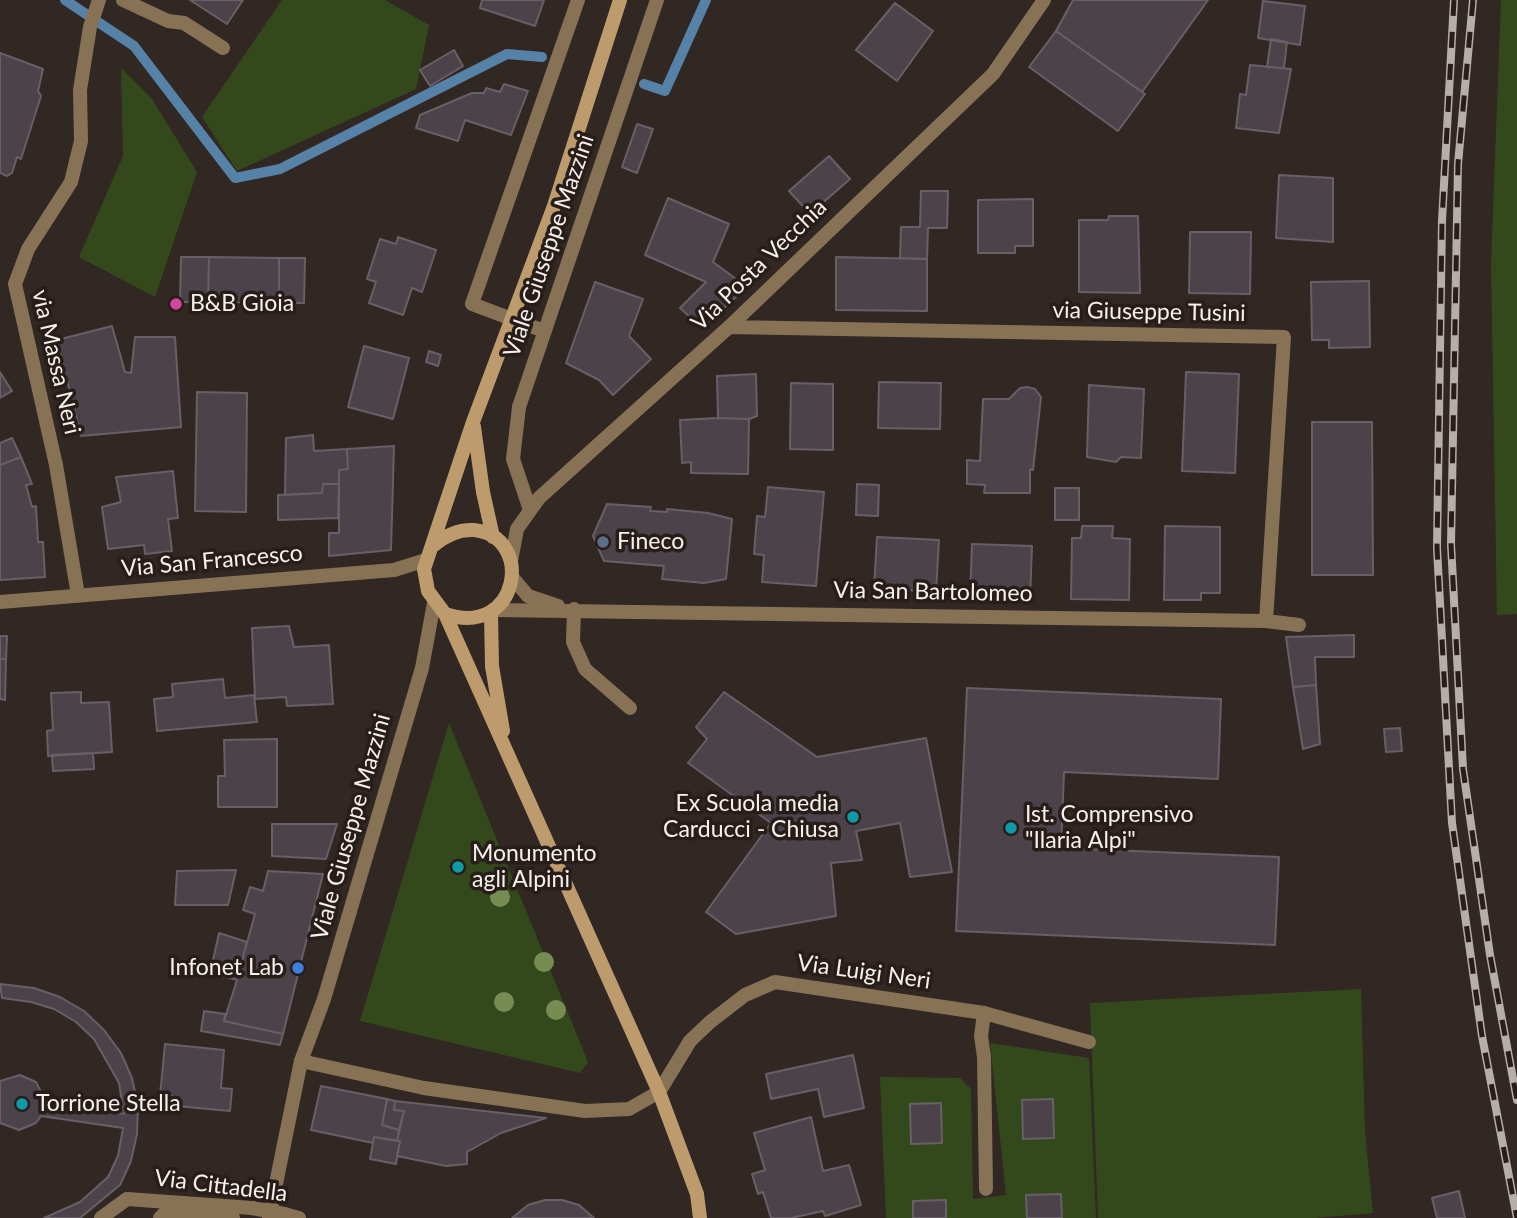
<!DOCTYPE html>
<html>
<head>
<meta charset="utf-8">
<style>
	body { margin:0 }
	canvas { display:block; background:#312723 }
</style>
</head>
<body>
<canvas width="1517" height="1218"></canvas>
<script>
const context = document.querySelector('canvas').getContext('2d');
context.lineJoin = 'round';
function fillPath(path, color) {
  context.fillStyle = color;
  context.fill(path, 'evenodd');
}
function stroke(path, color, width, dash) {
  context.strokeStyle = color;
  context.lineWidth = width;
  context.lineCap = dash ? 'butt' : 'round';
  context.setLineDash(dash || []);
  context.stroke(path);
}
function write(font, color, halo, rows, align = 'center') {
  context.font = font + ' Lato,sans-serif';
  context.lineWidth = 7;
  context.setLineDash([]);
  context.textBaseline = 'middle';
  context.strokeStyle = halo;
  context.fillStyle = color;
  for (const [text, x, y, turn = 0] of rows) {
    context.save();
    context.translate(x, y);
    context.rotate((+turn || 0) * Math.PI / 180);
    context.textAlign = isNaN(turn) ? turn : align;
    if (halo) context.strokeText(text, 0, 0);
    context.fillText(text, 0, 0);
    context.restore();
  }
}
fillPath(new Path2D(`
	M282 0H385L429 25 416 89 237 171 202 117Z
	M1501 0H1517V614L1497 615 1491 264Z
	M121 68 152 99 197 172 155 297 79 257 123 156Z
	M449 723 588 1062 580 1073 360 1021Z
	M1361 989 1365 1132 1373 1213 1315 1218H1098L1090 1003Z
	M990 1043 1089 1058 1096 1218H886L880 1077 960 1078 971 1089 973 1199 1006 1195Z`), '#34491b');
stroke(new Path2D(`
	M65 0 134 46 235 178 280 169 507 54 542 57
	M644 84 665 91 706 0`), '#5782a7', 10);
const building = new Path2D(`
	M190 0H243L227 24Z
	M482 0H544L535 26 480 8Z
	M1073 0H1208L1142 92 1056 31Z
	M1263 1 1305 6 1300 45 1258 38Z
	M895 3 933 31 897 81 856 50Z
	M1056 31 1145 94 1118 131 1029 67Z
	M1271 39 1287 42 1284 68 1267 67Z
	M454 50 463 66 430 86 420 70Z
	M0 53 43 69 38 91 41 96 21 159 17 157 12 173 7 176 0 173Z
	M1250 65 1291 69 1279 133 1236 128 1240 94 1246 95Z
	M504 84 528 91 511 135 465 120 458 141 416 128 420 115 472 93H484L486 88 500 92Z
	M637 124 653 129 637 173 622 167Z
	M829 156 850 179 810 214 789 191Z
	M1279 175 1333 178V242L1276 238Z
	M921 191H948L947 228H928L927 259 900 258 901 227H920Z
	M668 198 729 224 713 262 747 287 702 328 680 308 706 282 645 255Z
	M1033 199V246H1015V253H978V200Z
	M1109 216H1138L1140 293 1079 292V220H1108Z
	M1190 232H1251L1250 294 1189 293Z
	M398 237 436 250 422 292 412 288 403 315 369 303 376 282 367 279 380 239 396 244Z
	M181 257H209L208 302H180Z
	M209 257 279 258V303L208 302Z
	M836 257 927 259V311L836 310Z
	M279 258H305L304 303H279Z
	M1369 281 1370 347 1329 348V340H1312L1311 282Z
	M595 282 643 299 629 336 651 359 613 395 599 380 566 363Z
	M112 326 125 372 131 373 135 337H175L181 427 81 436 57 340Z
	M364 346 409 358 393 419 348 407Z
	M429 351 441 355 438 366 426 362Z
	M0 372 12 391 0 398Z
	M1186 372 1239 374 1235 473 1182 471Z
	M756 374 757 416 749 419 718 418 717 376Z
	M879 382 941 383 940 429 878 428Z
	M791 383 833 384V450L790 449Z
	M1089 385 1144 389 1141 458 1121 457 1116 462 1087 457Z
	M1027 387 1035 389 1041 397 1033 470 1030 469V493H984L985 485 967 484V460L980 461 983 399H1009L1020 388Z
	M197 392 247 393 246 512 195 511Z
	M718 418 749 419 748 474 691 473V462L682 463 680 420Z
	M1312 422H1372L1373 575H1312Z
	M313 435 314 451 347 449 348 469 339 470V484H323L322 493 285 495 286 438Z
	M12 438 21 457 0 465V443Z
	M394 446 391 550 329 556V533H339V470L348 469 347 449Z
	M21 457 32 484 26 485 32 507 36 506 38 542H43L45 577 0 580V465Z
	M173 471 178 518 168 519 172 551 145 554 144 545 108 549 102 507 121 502 116 477Z
	M323 484H339L338 518 278 520V495L322 493Z
	M857 484 879 485 878 516 856 515Z
	M768 487 824 492 816 586 762 582 764 555 754 554 757 516 765 517Z
	M1055 488H1079V520H1055Z
	M607 504 651 507 650 511 667 512V509L708 513 732 519 726 579 704 583 662 579 664 566 604 561 593 536Z
	M1082 526H1113L1112 538 1130 539 1129 600 1071 599 1072 538H1081Z
	M1165 526 1220 527V593H1201V600H1164Z
	M877 537 939 540 936 592 874 588Z
	M972 544 1032 546 1030 599 970 597Z
	M289 626 294 647 329 645 333 704 287 706 286 697 255 699 252 628Z
	M1354 635V657H1315L1316 685 1293 687 1286 637Z
	M0 636H7L6 659H0Z
	M0 659H6L5 700 0 699Z
	M223 679 225 698 254 695 257 722 157 731 154 699 173 697 172 684Z
	M1316 685 1320 744 1303 749 1293 687Z
	M967 688 1221 699 1218 779 1064 772 1061 848 1279 857 1275 945 956 931Z
	M81 692V703L109 702 112 752 48 756 47 731 53 730 51 693Z
	M724 692 817 757 926 738 952 872 910 877 900 823 856 831 862 860 831 863 836 916 736 934 706 912 771 823 688 763 707 739 696 727Z
	M1400 728 1402 751 1386 752 1384 729Z
	M277 739V807H218V776H225L224 740Z
	M93 753 94 769 53 771 52 755Z
	M272 824H337L326 859 272 856Z
	M236 870 228 905H175L177 871Z
	M268 871 323 874 283 1034 224 1021 237 980 230 978 234 966 240 968 255 914 243 910 250 887 263 891Z
	M219 933 247 942 240 968 234 966 230 978 210 974Z
	M0 984 34 988 60 997 84 1011 104 1030 121 1053 132 1078 138 1106 137 1134 131 1161 120 1185 80 1218H44L80 1202 108 1177 118 1156 123 1128 41 1116 44 1101 124 1114 119 1083 94 1039 76 1022 54 1009 31 1002 2 998Z
	M204 1011 225 1014 224 1021 283 1034 280 1045 201 1031Z
	M165 1044 224 1050 221 1088 232 1089 230 1111 177 1106 178 1097 160 1095Z
	M853 1055 864 1108 824 1117 818 1089 771 1099 766 1074Z
	M20 1075 36 1082 44 1098 41 1116 36 1123 19 1130 0 1123V1081Z
	M321 1086 387 1099 382 1125 399 1130 397 1141 374 1137 373 1143 311 1130Z
	M387 1099 395 1101 394 1110 404 1111 399 1130 382 1125Z
	M1053 1099 1054 1138 1023 1139 1022 1100Z
	M395 1101 546 1118 501 1133 467 1152V1164L446 1166 397 1156 400 1141H397L404 1111 394 1110Z
	M941 1103 942 1143 911 1144 910 1104Z
	M811 1117 823 1171 849 1165 861 1205 825 1216 823 1211 791 1218H771L763 1192 758 1194 752 1174 765 1170 754 1133Z
	M374 1137 400 1141 396 1164 370 1159Z
	M1459 1191 1465 1218H1437L1432 1198Z
	M1061 1194 1062 1218H1027L1026 1195Z
	M545 1200H562L579 1205 594 1218H512L528 1205Z
	M946 1200V1218H913V1201Z`);
fillPath(building, '#4b424a');
stroke(building, '#685f67', 2);
stroke(new Path2D(`
	M519 407 513 459 530 510
	M574 609 573 642 585 669 630 708
	M986 1189 984 1057 981 1036 984 1013 1089 1042`), '#887256', 14);
stroke(new Path2D(`
	M284 1214 299 1218
	M101 1218 127 1199 252 1208
	M160 1218 166 1212 233 1218
	M269 1218 301 1061`), '#887256', 14);
stroke(new Path2D(`
	M123 0 168 21 184 23 223 48
	M729 327 1284 337 1266 621
	M544 331 472 304 578 0
	M519 407 657 0
	M511 561 517 529 539 498 729 327 993 74 1044 0
	M512 577 528 596 558 606
	M78 595 56 465 15 284 28 249 71 182 81 141 80 90 90 27 99 0
	M434 603 422 668 324 999 301 1061 424 1088 585 1111 629 1109 659 1092 690 1041 710 1022 745 995 775 982 984 1013
	M495 610 1266 621 1299 625`), '#887256', 14);
stroke(new Path2D(`
	M0 602 394 570 426 560`), '#887256', 14);
stroke(new Path2D(`
	M474 427 483 492 493 537
	M434 545C446 535 458 529 474 530 535 536 520 639 445 614L428 591 424 569 473 422 554 206 620 0
	M491 613 492 666 503 731
	M445 614 659 1092 697 1194 700 1218`), '#bd9b6d', 14);
const rail = new Path2D(`
	M1454 0 1442 221 1437 548 1452 823 1482 1036 1517 1218
	M1473 0 1458 164 1451 544 1463 769 1490 955 1517 1100`);
stroke(rail, '#b6aeab', 8);
stroke(rail, '#271d19', 5, [16]);
stroke(new Path2D(`
	M252 1208 284 1214`), '#887256', 14);
context.fillStyle = '#768c52';
for (const [x, y] of [
	[500,897],
	[544,962],
	[504,1002],
	[556,1010]
]) {
  context.beginPath();
  context.arc(x, y, 10, 0, 2 * Math.PI);
  context.fill();
}
for (const [x, y, r, color] of [
	[176,304,7,"#d1479c"],
	[603,542,7,"#5c6f8a"],
	[853,817,7,"#0f9aa8"],
	[1011,828,7,"#0f9aa8"],
	[458,867,7,"#0f9aa8"],
	[298,968,7,"#3f7fe0"],
	[22,1104,7,"#0f9aa8"]
]) {
  const dot = new Path2D();
  dot.arc(x, y, r, 0, 2 * Math.PI);
  context.fillStyle = color;
  context.fill(dot);
  stroke(dot, '#271d19', 2.5);
}
write('23px', '#f7f0ed', '#271d19', [
	["Viale Giuseppe Mazzini",549,246,-71],
	["Via Posta Vecchia",759,265,-44],
	["via Giuseppe Tusini",1149,312,1],
	["via Massa Neri",56,362,77],
	["Via San Francesco",212,561,-5],
	["Via San Bartolomeo",933,592,1],
	["Viale Giuseppe Mazzini",351,827,-74],
	["Via Luigi Neri",864,972,8],
	["Via Cittadella",221,1186,7]
]);
write('23px', '#f7f0ed', '#271d19', [
	["B&B Gioia",190,304],
	["Fineco",617,542],
	["Ex Scuola media",839,804,"right"],
	["Carducci - Chiusa",839,830,"right"],
	["Ist. Comprensivo",1025,815],
	["\"Ilaria Alpi\"",1025,841],
	["Monumento",472,854],
	["agli Alpini",472,880],
	["Infonet Lab",284,968,"right"],
	["Torrione Stella",36,1104]
], 'left');
</script>
</body>
</html>
